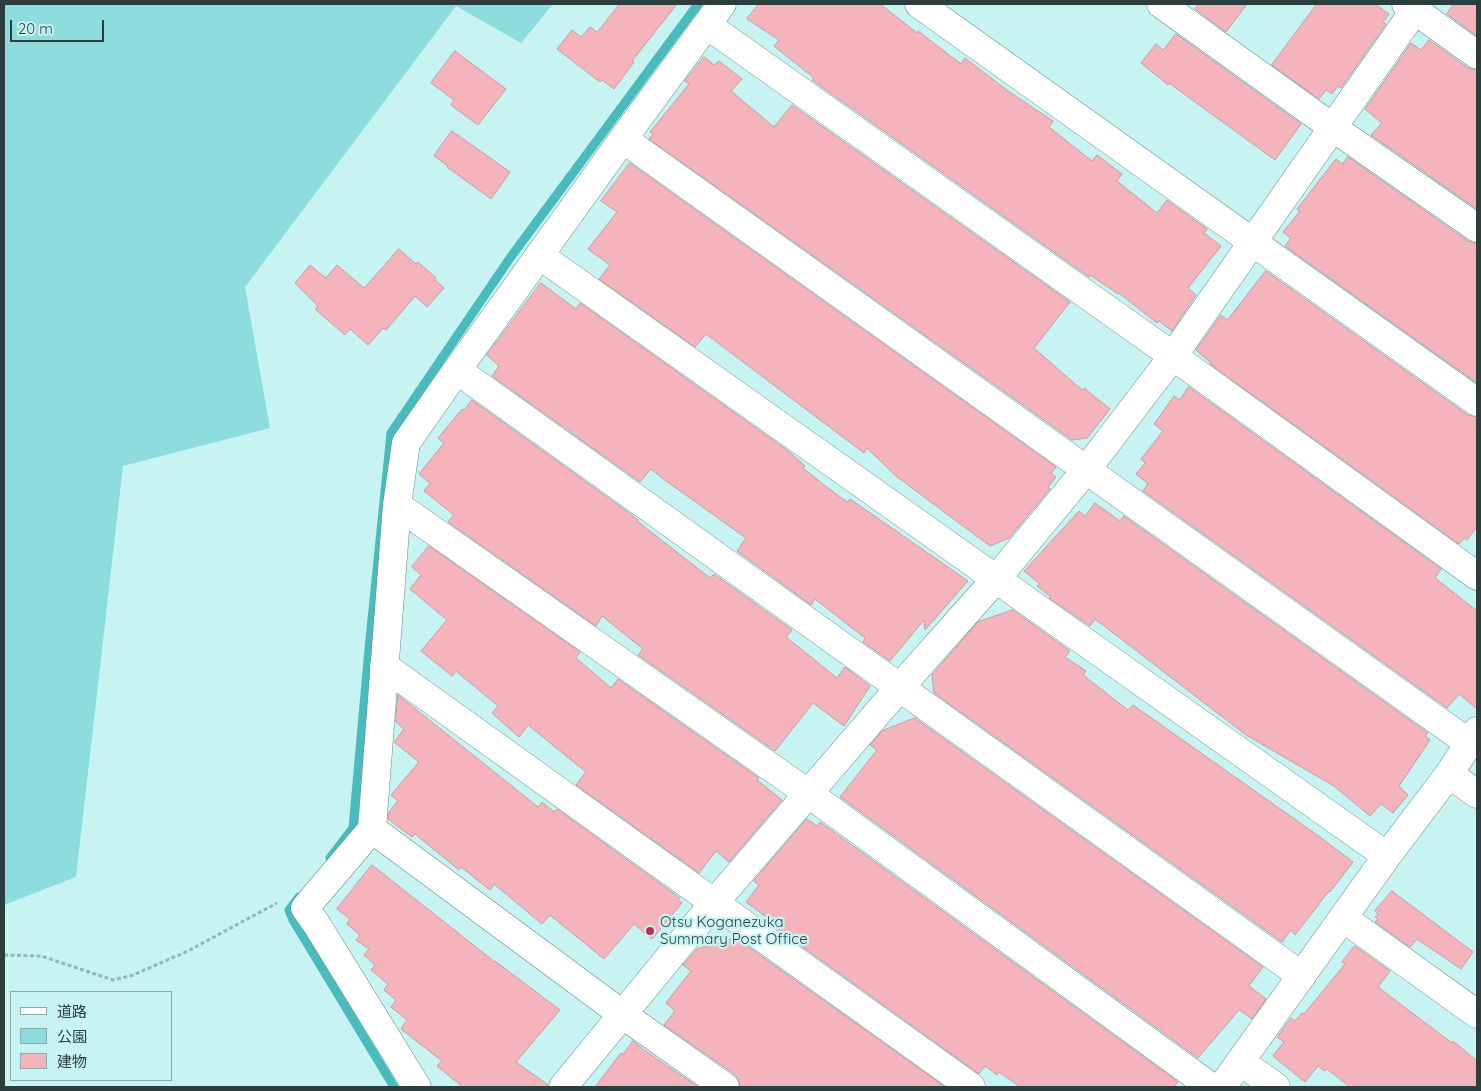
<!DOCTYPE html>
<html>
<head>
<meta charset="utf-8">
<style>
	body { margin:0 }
	#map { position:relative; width:1481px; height:1091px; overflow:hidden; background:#c8f3f3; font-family:Quicksand,"Noto Sans JP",sans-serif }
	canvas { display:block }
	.frame { position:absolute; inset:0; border:5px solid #2d3e3e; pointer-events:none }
	.legend { position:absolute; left:10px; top:991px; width:162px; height:90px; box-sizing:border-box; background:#c8f3f3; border:1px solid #8aabab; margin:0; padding:6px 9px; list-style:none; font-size:15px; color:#2d3e3e }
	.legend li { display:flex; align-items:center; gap:10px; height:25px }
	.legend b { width:25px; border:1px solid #8aabab }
	.scale { position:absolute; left:10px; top:20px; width:94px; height:22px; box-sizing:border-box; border:2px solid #2d3e3e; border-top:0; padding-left:6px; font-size:15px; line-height:18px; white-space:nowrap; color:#2d3e3e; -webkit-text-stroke:4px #c8f3f3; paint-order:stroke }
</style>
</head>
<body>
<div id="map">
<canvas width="1481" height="1091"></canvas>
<div class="frame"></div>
<ul class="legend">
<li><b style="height:6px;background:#fff"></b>道路</li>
<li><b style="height:14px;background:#8dddde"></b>公園</li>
<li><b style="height:14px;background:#f5b4bc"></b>建物</li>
</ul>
<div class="scale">20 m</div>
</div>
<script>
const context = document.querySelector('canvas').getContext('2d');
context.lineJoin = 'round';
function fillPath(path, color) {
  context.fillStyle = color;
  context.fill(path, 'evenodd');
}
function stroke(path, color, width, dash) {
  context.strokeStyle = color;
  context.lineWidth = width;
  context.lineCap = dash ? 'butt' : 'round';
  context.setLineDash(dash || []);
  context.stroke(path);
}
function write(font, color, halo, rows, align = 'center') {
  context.font = font + ' Quicksand,sans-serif';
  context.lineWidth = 4.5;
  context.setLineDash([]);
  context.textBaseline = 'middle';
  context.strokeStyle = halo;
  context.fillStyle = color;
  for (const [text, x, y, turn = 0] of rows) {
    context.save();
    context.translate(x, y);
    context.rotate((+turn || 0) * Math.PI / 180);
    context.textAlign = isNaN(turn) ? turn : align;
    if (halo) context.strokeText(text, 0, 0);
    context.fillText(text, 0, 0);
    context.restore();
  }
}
fillPath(new Path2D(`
	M4 4H553L521 43 456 6 245 287 270 428 123 466 76 877 4 905Z`), '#8dddde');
stroke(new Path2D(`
	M330 858 353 828 369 649 391 433 510 258 698 4
	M299 897 289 910 293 920 394 1087`), '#4abbbc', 9);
const building = new Path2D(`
	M620 4H677L632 61 634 62 614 89 602 80 600 82 557 49 572 30 581 37 590 27 597 32Z
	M759 4H880L917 33 918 31 961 64 965 58 1008 91 1053 121 1049 127 1092 161 1097 155 1122 174 1117 181 1157 213 1167 200 1207 229 1204 233 1221 246 1188 288 1196 295 1172 331 1159 321 1157 323 1119 293 1118 294 1090 275 1089 277 812 80 814 78 774 46 779 40 747 19Z
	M1199 4H1247L1226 32 1195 9Z
	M1317 4H1375L1389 14 1383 22 1386 24 1341 88 1338 86 1332 94 1326 90 1319 99 1272 65Z
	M1454 4H1477V36L1447 14Z
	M1176 34 1301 124 1275 160 1169 83 1168 85 1141 63 1156 44 1163 50Z
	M1429 40 1468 68 1477 70V209L1371 135 1382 123 1365 109 1411 43 1421 50Z
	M455 51 506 89 478 125 451 105 454 100 431 83Z
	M704 57 714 65 719 61 742 79 731 91 774 127 792 105 1070 302 1034 348 1082 390 1084 388 1110 409 1087 438 1072 440 649 139 653 134 650 132 689 84 685 81Z
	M452 131 510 172 491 199 447 167 448 166 434 156Z
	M1348 157 1468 241 1477 243V383L1285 246 1291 238 1283 232 1300 211 1297 209 1336 159 1342 164Z
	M630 163 1056 467 1051 474 1056 477 1048 487 1050 489 1009 538 990 546 896 476 867 448 864 453 706 334 695 347 599 279 610 265 588 249 617 212 601 201Z
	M399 249 416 264 418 262 436 278 435 280 444 288 427 307 415 296 386 330 383 328 368 345 350 329 345 335 315 309 318 306 295 283 310 265 326 278 337 265 364 288Z
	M1266 271 1468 415 1477 417V527L1467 540 1464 538 1459 544 1210 364 1211 363 1196 350 1221 315 1227 320Z
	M541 283 576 309 580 303 787 450 805 466 803 468 824 485 847 502 850 499 968 581 925 630 924 620 890 661 863 642 865 638 815 599 811 605 737 551 746 538 662 478 651 469 640 482 492 376 499 366 487 355Z
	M1189 387 1441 569 1435 578 1477 611V709L1459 694 1447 708 1143 491 1148 484 1136 474 1145 463 1141 459 1163 431 1154 424 1174 396 1179 400Z
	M472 400 628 512 638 520 637 521 710 578 714 574 792 630 786 637 837 678 845 667 870 686 844 726 813 703 775 751 638 655 643 649 602 616 596 626 448 522 454 515 424 491 430 483 419 474 444 443 438 438 462 409 464 410Z
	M1095 503 1120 521 1124 516 1428 733 1425 736 1430 740 1399 786 1408 795 1393 813 1381 804 1370 816 1334 786 1246 735 1095 619 1090 626 1049 598 1051 597 1037 586 1040 584 1024 571 1079 511 1085 516Z
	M429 546 580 652 576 658 611 688 618 679 759 778 757 780 782 800 729 862 716 851 699 873 576 785 586 772 528 725 519 737 492 713 498 706 456 671 452 676 421 651 447 620 410 589 421 575 412 567Z
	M1013 610 1070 651 1065 657 1086 671 1083 675 1128 710 1133 705 1320 837 1353 862 1330 892 1329 891 1295 935 1291 930 1282 942 934 693 932 675 978 622Z
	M398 695 538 807 542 802 554 812 557 809 680 898 678 900 682 903 652 939 634 924 604 959 550 915 542 924 494 884 490 890 461 867 459 870 415 834 412 837 388 819 389 812 398 801 391 795 419 762 394 742 404 729 396 722Z
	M915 718 1263 967 1249 986 1266 999 1252 1019 1239 1010 1198 1058 840 797 877 750 870 745 882 731Z
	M807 819 817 826 820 822 1178 1082 1174 1087H1020L999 1072 997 1075 985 1066 979 1074 775 927 778 926 746 902 759 885 754 881Z
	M372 865 495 962V961L560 1010 516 1062 548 1085V1087H463L437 1066 442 1061 401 1029 407 1020 391 1007 396 1000 384 990 388 984 371 970 375 965 364 955 369 949 356 940 360 935 347 924 350 919 337 909Z
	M1392 891 1473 952 1461 969 1417 939 1410 947 1375 922 1378 919 1375 917 1378 914 1375 911Z
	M736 938 945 1087H740L739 1080 734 1074 664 1025 675 1011 666 1003 691 971 683 965 697 949Z
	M1355 946 1390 971 1378 987 1452 1043 1453 1041 1477 1061V1087H1350L1327 1069 1325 1071 1318 1066 1305 1082 1273 1056 1284 1042 1277 1037 1291 1018 1295 1021 1302 1013 1304 1014 1345 964 1342 962Z
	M633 1041 644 1050 698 1087H595L621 1053 623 1054Z`);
fillPath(building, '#f5b4bc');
stroke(building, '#c39da2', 1);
const minor = new Path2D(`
	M919 4 1477 402
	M1161 4 1332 127 1477 228
	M1406 4 1477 55
	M707 25 1173 356 1477 576
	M623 139 1469 743
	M539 255 1387 856
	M457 370 1302 976
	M397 505 809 794 1211 1087
	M384 666 971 1087
	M1449 774 1477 794
	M372 829 622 1014 725 1087
	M1343 918 1477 1014
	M1241 1062 1276 1087
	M417 1087 317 925 305 908 372 829 397 505 406 443 457 370 623 139 722 4
	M563 1087 714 903 900 687 996 579 1086 470 1173 356 1419 4
	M1222 1087 1387 856 1449 774 1477 731`);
stroke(minor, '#618a89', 29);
stroke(new Path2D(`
	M4 955 41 956 113 980 133 975 188 951 277 903`), '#95b7b7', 3, [4, 2.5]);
stroke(minor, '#fff', 28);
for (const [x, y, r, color] of [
	[650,931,5,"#bf2f55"]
]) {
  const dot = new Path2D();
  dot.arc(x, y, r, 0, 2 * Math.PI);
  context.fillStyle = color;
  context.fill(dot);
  stroke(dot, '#c8f3f3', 2);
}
write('15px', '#2d3e3e', '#c8f3f3', [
	["Otsu Koganezuka",660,922],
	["Summary Post Office",660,939]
], 'left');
</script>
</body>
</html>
